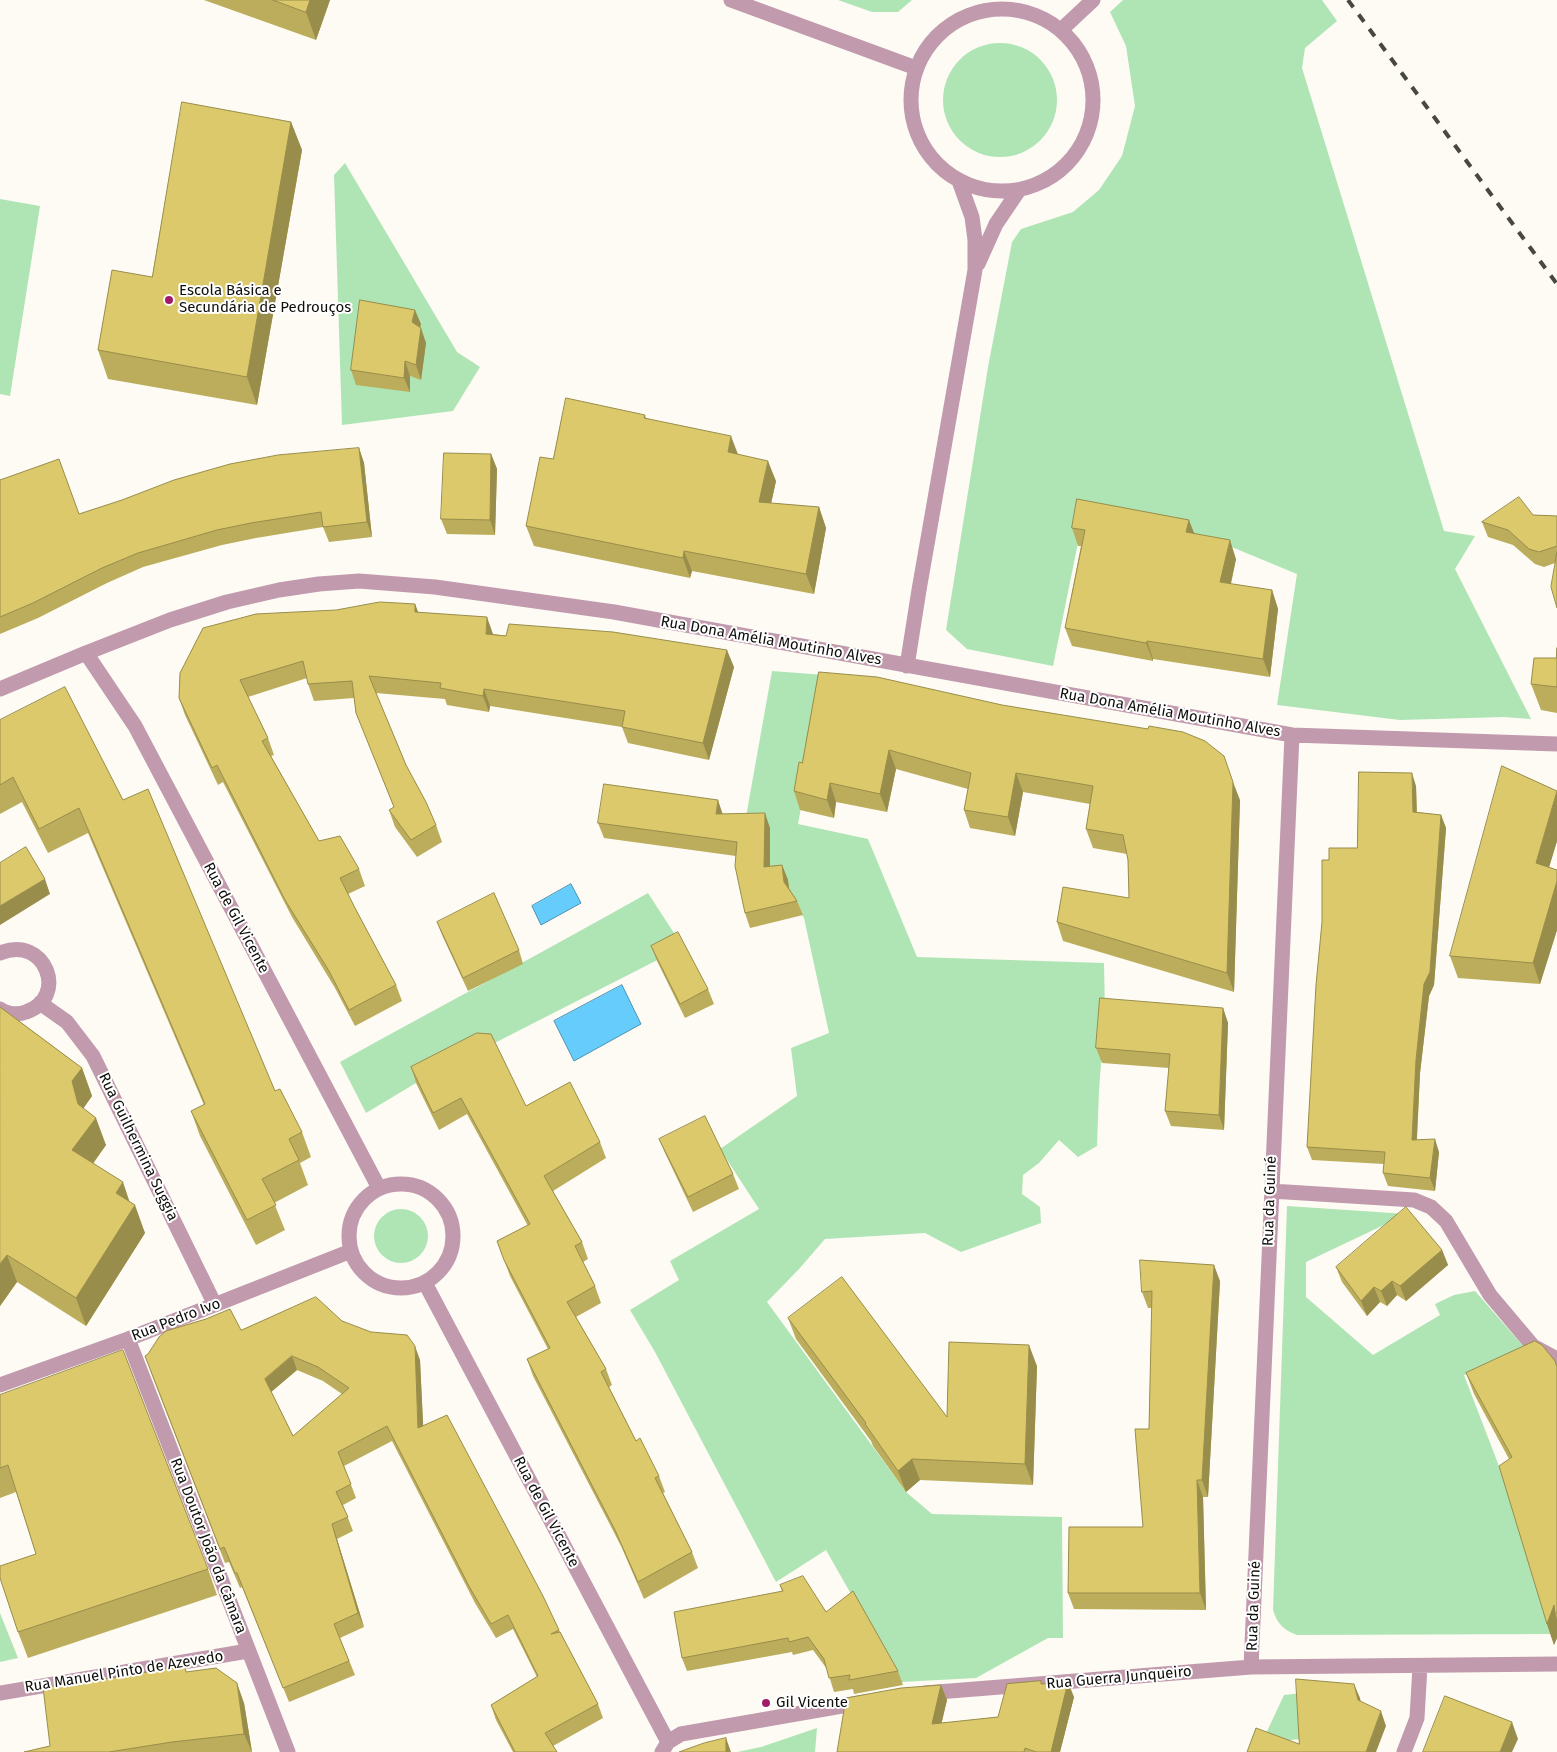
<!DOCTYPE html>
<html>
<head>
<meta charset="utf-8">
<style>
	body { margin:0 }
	canvas { display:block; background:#fdfbf3 }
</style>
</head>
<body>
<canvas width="1557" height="1752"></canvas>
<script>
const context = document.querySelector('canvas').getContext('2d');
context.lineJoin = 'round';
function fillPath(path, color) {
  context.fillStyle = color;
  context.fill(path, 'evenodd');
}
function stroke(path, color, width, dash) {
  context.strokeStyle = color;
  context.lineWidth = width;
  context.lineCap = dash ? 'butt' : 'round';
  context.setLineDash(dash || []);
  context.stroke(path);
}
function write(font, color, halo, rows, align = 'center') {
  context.font = font + ' "Fira Sans",sans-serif';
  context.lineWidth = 4;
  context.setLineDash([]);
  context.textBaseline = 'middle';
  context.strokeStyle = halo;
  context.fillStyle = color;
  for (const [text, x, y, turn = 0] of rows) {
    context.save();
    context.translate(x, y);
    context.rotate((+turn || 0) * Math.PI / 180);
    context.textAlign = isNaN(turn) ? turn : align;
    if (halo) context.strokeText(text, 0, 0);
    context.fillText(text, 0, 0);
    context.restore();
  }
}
fillPath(new Path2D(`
	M838 0H912L898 12H872Z
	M1123 0H1322L1337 21 1305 48 1302 68 1444 531 1475 536 1455 569 1531 719 1504 717 1400 720 1277 705 1297 574 1205 536 1083 518 1053 666 967 649 946 630 988 367 1012 242 1021 229 1073 212 1099 190 1122 156 1135 106 1126 46 1110 12Z
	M943 100a57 57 0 1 1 114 0a57 57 0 1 1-114 0Z
	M345 163 457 352 480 367 453 411 342 425 334 175ZM365 315 421 379 410 376V392Z
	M0 199 40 206 10 396 0 394Z
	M772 671 825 675 798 824 868 839 917 957 1104 963 1105 1013 1099 1090 1097 1146 1078 1157 1059 1140 1039 1163 1023 1175 1022 1194 1040 1207 1041 1223 961 1252 925 1233 825 1239 799 1269 767 1302 906 1492 932 1514 1062 1517 1063 1638H1048L976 1678 901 1682 826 1550 776 1582 655 1352 630 1310 679 1280 670 1261 759 1209 720 1149 797 1096 791 1048 829 1033 804 918 790 897 770 881 744 828Z
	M648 893 683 947 416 1083 366 1113 340 1062C442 1005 546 951 648 893Z
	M1287 1206 1407 1214 1306 1262V1297L1373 1355 1440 1315 1435 1304 1454 1295 1475 1291 1524 1347 1464 1375 1507 1487 1551 1634 1297 1635C1283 1630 1277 1623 1273 1610Z
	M374 1236a27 27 0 1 1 54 0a27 27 0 1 1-54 0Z
	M0 1613 18 1658 0 1662Z
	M1302 1693 1303 1739 1262 1742 1284 1695Z
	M817 1728 815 1752H737L761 1747Z`), '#afe5b5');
const water = new Path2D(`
	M571 884 581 903 541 925 532 906Z
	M622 985 641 1024 574 1061 554 1021Z`);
fillPath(water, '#65ccfc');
stroke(water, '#4b93b4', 1);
stroke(new Path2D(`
	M731 0 916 68
	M911 100a91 91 0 1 1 182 0a91 91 0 1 1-182 0Z
	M1061 30 1093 0
	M978 264 996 224 1019 190
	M86 653 135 726 379 1188
	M907 666 919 590 975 270V240L972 217 959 181
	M0 689 86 653 170 620 227 602 279 590 319 584 359 581 435 587 614 612 1292 735 1557 744
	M0 953C46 934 69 998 26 1012 18 1015 8 1014 0 1009
	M40 1003 67 1022 93 1056 215 1305
	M349 1236a52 52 0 1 1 104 0a52 52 0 1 1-104 0Z
	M1271 1191 1414 1200 1431 1207 1446 1221 1490 1295 1533 1346 1557 1359
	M425 1283 668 1742
	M128 1339 288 1752
	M0 1385 128 1339 351 1251
	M1251 1667 1292 735
	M0 1693 248 1651
	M925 1693 1251 1667 1557 1664
	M662 1752 668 1742 681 1734 865 1702
	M1404 1752 1417 1718 1420 1666`), '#c19aae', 15);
stroke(new Path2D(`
	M1348 0 1557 284`), '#484843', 4, [9, 9]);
fillPath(new Path2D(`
	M204 0H330L316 40Z
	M291 122 302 150 257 405 108 379 98 350 152 277Z
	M421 324 420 328 426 343 421 380 410 376V392L356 385 351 370Z
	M645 415 646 418 738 454 776 481 771 503 819 507 826 528 814 594 692 571 690 578 534 546 526 526 553 459Z
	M359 448 364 463 372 537 329 542 323 527 256 538 222 545 143 567 107 583 38 618 0 634V480L79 514Z
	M491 454 497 469 495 535 447 534 441 519Z
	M1533 515 1557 516V608L1555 563 1544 567 1535 564 1513 545 1488 537 1482 522Z
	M1072 528 1194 533 1236 559 1231 584 1272 590 1278 609 1270 677 1153 659V661L1072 646 1065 628 1081 546H1078Z
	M415 604 418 612 493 634 734 667 709 760 628 743 622 727 490 706 489 712 447 705 445 699 376 693 406 765 436 825 442 842 417 857 395 827 389 810 394 807 356 713 354 698 314 701 308 684 307 678 248 697 268 738 274 755 271 756 319 841 359 869 365 886 348 894 355 908 396 985 402 1001 355 1026 335 988 292 917 223 782 218 785 185 715 179 698 336 610Z
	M1557 648V713L1541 710 1531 684 1556 658Z
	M819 672 1240 800 1234 992 1063 941 1057 922 1129 898 1128 860 1127 854 1093 848 1086 829 1090 804 1023 792 1015 836 970 828 964 810 968 789 896 769 887 812 836 802 834 818 800 810 794 791 802 763Z
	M0 720 123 800 275 1091 302 1132 311 1157 300 1163 308 1185 274 1203 285 1230 256 1245 200 1136 191 1111 204 1105 88 833 48 853 22 802 0 814Z
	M1416 786 1417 812 1441 815 1446 828 1434 985 1429 996 1420 1073 1417 1140 1439 1152 1435 1191 1388 1186 1383 1173 1384 1164 1312 1160 1307 1147 1357 848Z
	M1557 791V841L1549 867 1557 870V930L1540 984 1458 978 1450 956Z
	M723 814 770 828V866L782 865 788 880 789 888 797 901 803 915 750 928 745 913 736 856 604 838 598 823Z
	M437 922 519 950 523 964 468 991 442 935Z
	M651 946 708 989 714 1004 685 1018 657 961Z
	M0 1007 82 1068 92 1096 83 1108 106 1145 93 1164 130 1202 145 1233 86 1326 17 1282 0 1306Z
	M1223 1008 1228 1023 1224 1130 1171 1126 1165 1111 1169 1068 1102 1063 1096 1048Z
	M411 1067 526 1106 600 1142 606 1158 553 1191 582 1242 588 1259 583 1262 595 1286 601 1303 576 1317 606 1369 612 1385 609 1387 636 1441 659 1476 665 1492 663 1493 692 1552 698 1568 644 1599 621 1546 533 1376 527 1359 548 1349 510 1276 497 1241 528 1226 467 1114 439 1130 416 1083Z
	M659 1139 733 1174 739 1189 693 1212 665 1153Z
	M1442 1250 1448 1265 1406 1301 1397 1295 1387 1306 1380 1302 1367 1316 1342 1282 1336 1267Z
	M1220 1281 1208 1497H1203L1206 1610 1074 1609 1068 1593 1143 1527 1149 1429 1152 1308H1148L1142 1292Z
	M788 1318 947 1417 1037 1366 1033 1485 920 1480 906 1492 873 1446 871 1441 796 1339Z
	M342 1321 420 1360 423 1426 559 1630 598 1704 603 1718 553 1746 557 1752H513L496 1720 491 1705 537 1677 513 1629 496 1638 475 1603 392 1441 344 1466 356 1498 343 1505 353 1531 337 1539 364 1627 340 1638 355 1675 289 1702 242 1587 240 1588 229 1562 225 1563 150 1370 241 1330ZM297 1370 323 1381 342 1394 293 1436 271 1392Z
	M1557 1367V1638L1554 1645 1547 1624 1509 1459 1474 1394 1466 1373Z
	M0 1395 208 1569 217 1595 28 1658 18 1632 36 1554 16 1492 0 1498Z
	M780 1585 826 1612 898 1671 903 1685 854 1694 853 1689 834 1692 827 1669 813 1650 793 1655 792 1652 687 1671 682 1658 782 1591Z
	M187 1672 244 1703 252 1752H24L50 1746Z
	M1042 1684 1074 1697 1060 1752H837L941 1685 947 1700 941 1723 998 1717Z`), '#bcad5c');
fillPath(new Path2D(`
	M310 0H330L316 40 306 12Z
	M291 122 302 150 257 405 247 377Z
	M415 310 421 324 417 337 412 322Z
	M421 328 426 343 421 380 416 365Z
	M405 361 410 376V392L404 378Z
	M731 436 739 457 728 452Z
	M359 448 364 463 372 537 367 522Z
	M491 454 497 469 495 535 490 520Z
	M768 461 776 481 767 522 759 502Z
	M819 507 826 528 814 594 806 574Z
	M1189 520 1196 538 1186 532Z
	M1230 540 1236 559 1227 600 1220 582Z
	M684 551 692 571 690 578 683 558Z
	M1272 590 1278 609 1270 677 1263 659Z
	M415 604 421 620 415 612Z
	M487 617 493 634 492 650 486 634Z
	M1147 641 1153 659V661L1146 643Z
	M727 650 734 667 709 760 703 743Z
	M484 689 490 706 489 712 483 696Z
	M889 750 896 769 887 812 880 794Z
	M1016 773 1023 792 1015 836 1008 817Z
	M1412 773 1416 786 1417 825 1413 812Z
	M1233 782 1240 800 1234 992 1227 973Z
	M830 783 836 802 834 818 827 800Z
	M1557 792V841L1544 884 1536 863Z
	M718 800 723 815 716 814Z
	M765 813 770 828V881L764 867Z
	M1441 815 1446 828 1434 985 1429 996 1420 1073 1416 1153 1412 1140 1416 1060Z
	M782 865 788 880 790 897 784 882Z
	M45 879 50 894 0 925V906Z
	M1557 881V930L1540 984 1533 963Z
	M1223 1008 1228 1023 1224 1130 1219 1115Z
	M82 1068 92 1096 83 1109 96 1118 106 1145 82 1178 72 1150 78 1104 72 1081Z
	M1435 1139 1439 1152 1435 1191 1430 1178Z
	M123 1182 132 1209 135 1205 145 1233 86 1326 76 1298 116 1193Z
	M1442 1250 1448 1265 1406 1301 1400 1286Z
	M7 1255 17 1282 0 1306V1264Z
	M1214 1265 1220 1281 1208 1497 1202 1480Z
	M1392 1281 1397 1295 1387 1306 1381 1291Z
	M1374 1287 1380 1302 1367 1316 1361 1301Z
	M1029 1345 1037 1366 1033 1485 1025 1464Z
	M415 1346 420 1360 424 1442 418 1428Z
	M292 1356 297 1370 270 1393 265 1379Z
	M912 1459 920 1480 906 1492 898 1471Z
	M1197 1480 1203 1497 1206 1610 1200 1593Z
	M332 1524 337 1539 364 1627 358 1613Z
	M1554 1605 1555 1613 1557 1619V1638L1554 1645 1547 1624Z
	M1068 1682 1074 1697 1060 1752H1051Z
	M237 1683 244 1703 252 1752 244 1734Z
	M1354 1684 1360 1698 1363 1714 1358 1700Z
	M941 1685 947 1700 938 1739 932 1724Z
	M1381 1711 1386 1726 1376 1752H1366Z
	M1512 1722 1518 1739 1512 1752H1500Z
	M726 1738 731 1752H726Z`), '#998d4b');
const building = new Path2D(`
	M273 0H310L306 12Z
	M182 102 291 122 247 377 98 350 112 270 152 277Z
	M360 300 415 310 412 322 421 328 416 365 405 361 404 378 351 370Z
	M566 398 645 415 644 418 731 436 728 452 768 461 759 502 819 507 806 574 684 551 683 558 526 526 540 457 553 459Z
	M359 448 367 522 323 527 321 512 251 523 217 530 138 553 102 568 33 603 0 617V480L59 459 79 514 122 500 174 480 230 464 278 455Z
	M444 453 491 454 490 520 441 519Z
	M1519 497 1533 515 1557 516V546L1539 552 1529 549 1508 530 1482 522Z
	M1077 499 1189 520 1186 532 1230 540 1220 582 1272 590 1263 659 1147 641 1146 643 1065 628 1085 530 1072 528Z
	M1557 552V608L1551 587Z
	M380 602 415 604V612L487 617 486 634 506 636 509 624 613 632 727 650 703 743 622 727 625 711 484 689 483 696 440 688 441 683 369 676 406 765 426 802 436 825 411 840 389 810 394 807 356 713 352 681 308 684 303 661 240 680 268 738 262 741 319 841 340 836 359 869 340 878 355 908 396 985 349 1010 329 971 285 900 217 765 212 768 179 698 180 673 203 628 256 614 336 610Z
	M1557 648V687L1531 684 1534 658H1556Z
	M819 672 877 677 1002 705 1148 729 1149 726 1183 732 1205 741 1224 756 1233 782 1227 973 1057 922 1063 887 1129 898 1128 860 1123 835 1086 829 1093 786 1016 773 1008 817 964 810 971 773 889 750 880 794 830 783 827 800 794 791 799 762 802 763Z
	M65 687 123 800 148 789 275 1091 280 1089 302 1132 289 1139 299 1160 262 1179 276 1205 247 1220 191 1111 205 1104 79 808 39 829 13 777 0 785V720Z
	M1502 766 1557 791 1536 863 1557 870V881L1533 963 1450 956Z
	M1359 772 1412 773 1413 812 1441 815 1430 972 1424 984 1416 1060 1412 1140 1435 1139 1430 1178 1383 1173 1385 1152 1307 1147 1316 985 1322 922V860H1329V848H1357Z
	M604 784 718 800 716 814 765 813 764 867 782 865 784 882 797 901 745 913 735 866 737 842 598 823Z
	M26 847 45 879 0 906V863Z
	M494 893 519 950 463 978 437 922Z
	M678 932 708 989 680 1004 651 946Z
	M1100 998 1223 1008 1219 1115 1165 1111 1170 1054 1096 1048Z
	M0 1007 82 1068 72 1081 78 1104 96 1118 72 1150 123 1182 116 1193 135 1205 76 1298 7 1255 0 1264Z
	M477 1033 491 1034 526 1106 570 1082 600 1142 544 1176 582 1242 575 1246 595 1286 567 1302 606 1369 601 1372 636 1441 640 1438 659 1476 655 1478 692 1552 638 1582 615 1530 527 1359 550 1348 504 1260 497 1241 530 1224 461 1098 433 1113 411 1067Z
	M705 1116 733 1174 688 1197 659 1139Z
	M1406 1207 1442 1250 1400 1286 1392 1281 1381 1291 1374 1287 1361 1301 1336 1267Z
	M1140 1260 1214 1265 1202 1480H1197L1200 1593H1068L1069 1527H1143L1135 1429H1149L1152 1291 1142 1292Z
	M842 1277 947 1417 949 1342 1029 1345 1025 1464 912 1459 898 1471 865 1424 866 1423 788 1318Z
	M316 1297 342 1321 371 1332 407 1335 415 1346 418 1428 447 1415 543 1596 559 1630 551 1634 560 1632 598 1704 545 1733 557 1752H515L491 1705 538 1676 508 1615 491 1624 470 1588 387 1426 338 1452 351 1484 336 1492 348 1517 332 1524 358 1613 334 1624 349 1661 283 1688 237 1573H235L224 1547 220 1549 145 1356 148 1354 159 1337 166 1331 206 1319 230 1309 241 1330ZM292 1356 318 1367 349 1388 293 1436 265 1379Z
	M1535 1341 1542 1345 1555 1361 1557 1367V1613H1555L1554 1605 1547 1624 1499 1466 1512 1457 1466 1373Z
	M123 1350 208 1569 18 1632 0 1578V1566L36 1554 8 1465 0 1468V1395Z
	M803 1576 826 1612 853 1591 898 1671 849 1680 850 1675 829 1678 824 1659 808 1637 789 1642 788 1638 682 1658 674 1612 783 1591 780 1585Z
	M185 1666 186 1672 216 1668 237 1683 244 1734 172 1742 109 1752H24L50 1746 43 1687 81 1683Z
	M1296 1679 1354 1684 1358 1700 1381 1711 1366 1752H1247L1256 1728 1299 1744Z
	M1041 1681V1684L1068 1682 1051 1752H1036L1025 1748 1024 1752H837L846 1698 901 1688 941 1685 932 1724 998 1717 1007 1684Z
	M1445 1696 1512 1722 1500 1752H1423Z
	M726 1738V1752H679L704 1743Z`);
fillPath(building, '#dbc96b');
stroke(building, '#998d4b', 1);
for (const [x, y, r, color] of [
	[169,300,5,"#a21b66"],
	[766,1703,5,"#a21b66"]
]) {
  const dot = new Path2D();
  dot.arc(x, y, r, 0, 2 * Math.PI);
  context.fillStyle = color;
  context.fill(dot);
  stroke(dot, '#fff', 2);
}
write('15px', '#0e0e0b', '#fff', [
	["Escola Básica e",179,291],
	["Secundária de Pedrouços",179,308],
	["Gil Vicente",776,1703]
], 'left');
write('15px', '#0e0e0b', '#fff', [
	["Rua Dona Amélia Moutinho Alves",771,641,10],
	["Rua Dona Amélia Moutinho Alves",1170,713,10],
	["Rua de Gil Vicente",236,918,62],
	["Rua Guilhermina Suggia",138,1147,64],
	["Rua da Guiné",1270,1201,-88],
	["Rua Pedro Ivo",176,1320,-21],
	["Rua de Gil Vicente",546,1512,62],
	["Rua Doutor João da Câmara",208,1546,69],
	["Rua da Guiné",1254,1606,-88],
	["Rua Manuel Pinto de Azevedo",124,1672,-9],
	["Rua Guerra Junqueiro",1119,1678,-5]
]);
</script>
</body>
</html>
